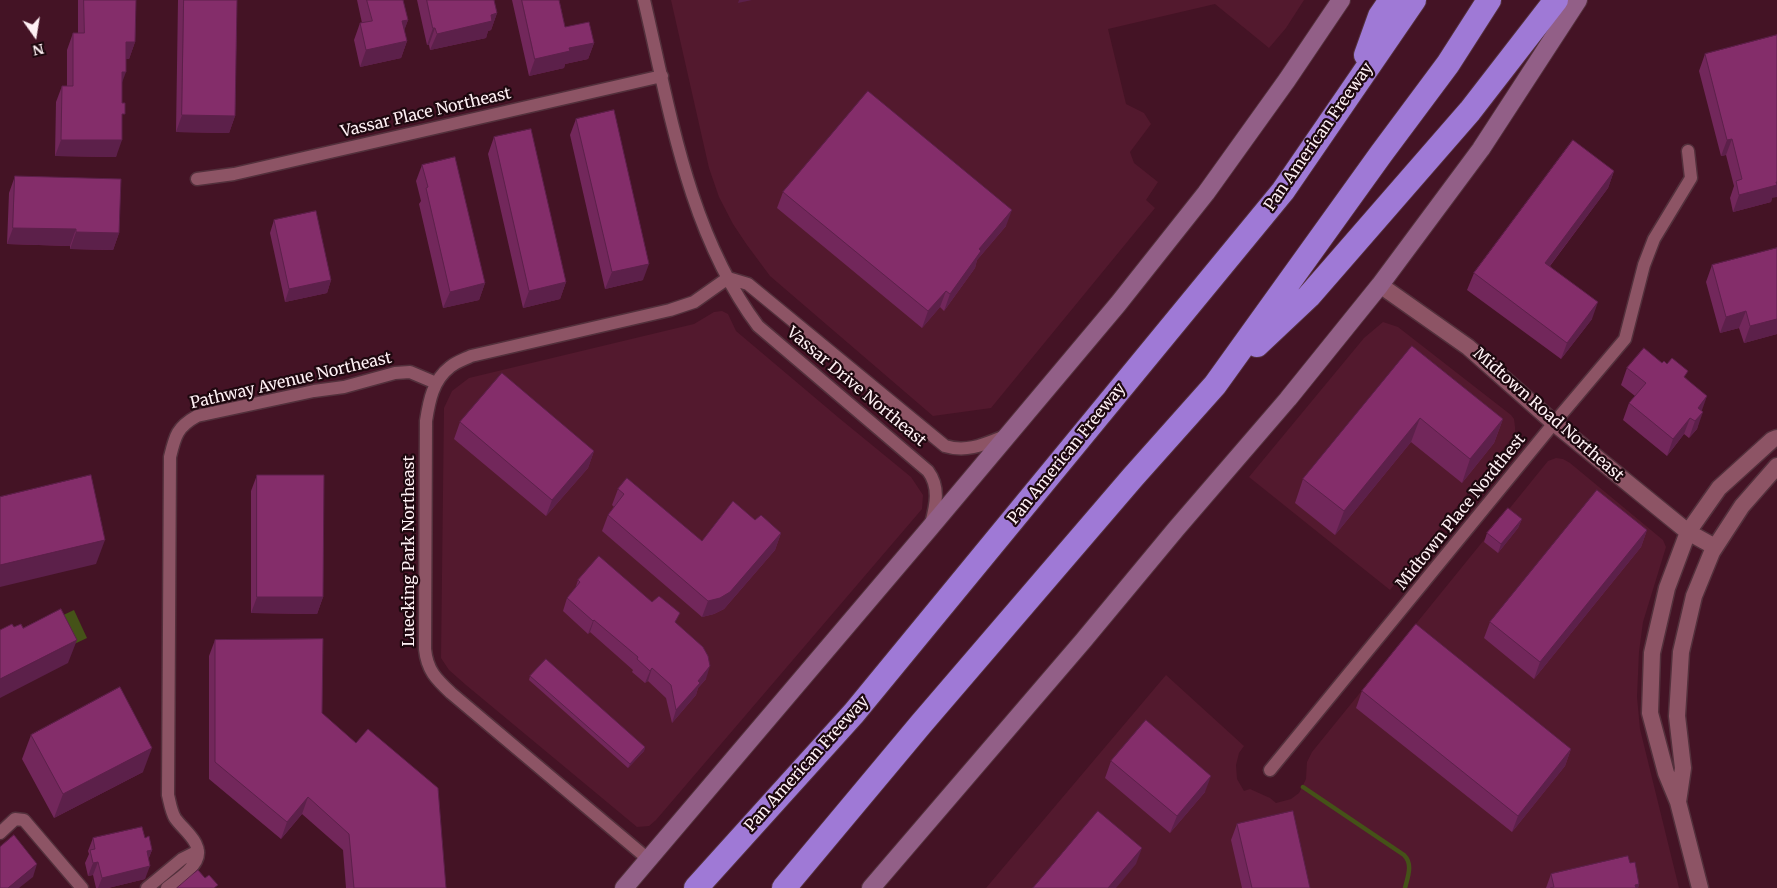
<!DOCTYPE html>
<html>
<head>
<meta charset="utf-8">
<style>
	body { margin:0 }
	#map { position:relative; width:1777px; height:888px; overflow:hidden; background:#441325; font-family:Merriweather,serif }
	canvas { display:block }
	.north { position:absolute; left:10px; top:10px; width:50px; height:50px; -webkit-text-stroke:4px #1e080f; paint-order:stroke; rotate:167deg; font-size:14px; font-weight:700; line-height:20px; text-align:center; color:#fef0f4 }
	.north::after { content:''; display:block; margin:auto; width:18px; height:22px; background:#fef0f4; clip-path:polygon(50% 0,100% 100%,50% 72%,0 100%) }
</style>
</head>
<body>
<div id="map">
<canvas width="1777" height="888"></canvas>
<div class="north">N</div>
</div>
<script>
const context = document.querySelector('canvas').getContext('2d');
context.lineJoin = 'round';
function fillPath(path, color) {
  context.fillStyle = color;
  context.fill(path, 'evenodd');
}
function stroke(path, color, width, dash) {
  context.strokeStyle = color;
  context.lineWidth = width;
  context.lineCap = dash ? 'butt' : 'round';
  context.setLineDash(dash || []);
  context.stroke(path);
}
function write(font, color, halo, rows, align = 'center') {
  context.font = font + ' Merriweather,serif';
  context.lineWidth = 4.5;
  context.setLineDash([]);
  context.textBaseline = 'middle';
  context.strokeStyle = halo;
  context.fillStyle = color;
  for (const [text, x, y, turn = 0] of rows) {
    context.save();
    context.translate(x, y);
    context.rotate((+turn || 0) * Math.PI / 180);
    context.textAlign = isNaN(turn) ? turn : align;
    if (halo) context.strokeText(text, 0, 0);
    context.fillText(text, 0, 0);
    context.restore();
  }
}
fillPath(new Path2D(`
	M671 0H1304L1286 28 1269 48 1215 4 1108 29 1126 104 1144 113 1151 124 1130 152 1134 163 1158 182 1146 200 1155 208 991 408 933 416 770 276 747 245 733 224 719 197 709 168Z
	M722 311 728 314 736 331 839 418 911 477 923 495 922 509 656 820 649 826 637 827 466 685 449 670 441 658 444 408 452 391 469 378 694 324 714 312Z
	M1383 322 1398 327 1511 415 1514 419 1515 427V434L1390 590 1249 477 1364 338Z
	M1556 458 1563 459 1570 463 1663 540 1666 547 1643 622 1639 652 1637 697 1640 729 1679 888H986L1166 675 1244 746 1239 753 1236 765 1237 779 1244 791 1250 789 1270 798 1276 803 1291 799 1299 793 1306 779 1307 762 1312 752 1548 461Z`), '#53192e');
fillPath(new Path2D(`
	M74 610 87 638 70 646 57 618Z`), '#455218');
stroke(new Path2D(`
	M1303 787 1404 855C1413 864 1408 876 1405 888`), '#455218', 4.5);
const minor = new Path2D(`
	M644 0C670 111 688 232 758 326L928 471C940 487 936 505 931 524
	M197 179 234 174 662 76
	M728 278 748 284 945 446C967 453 985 444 1005 436
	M1270 770 1554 423 1625 339 1644 265 1654 239 1691 178 1688 151
	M0 833 15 819 24 820 82 888
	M648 859 451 693C436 679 427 670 425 649L426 421C429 401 433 380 450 367 456 362 465 359 471 356L670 310 694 302 728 278
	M147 888 182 859 198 851
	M167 888C177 880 190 872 196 861 205 844 183 830 175 818 171 811 170 803 168 795L170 457C175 436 177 427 197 416L314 391 344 387 395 373 410 372 436 383`);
const tertiary = new Path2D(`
	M1380 285 1468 347 1554 423 1688 532 1715 547
	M1678 802 1683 768 1677 716 1681 652 1694 596 1712 552 1742 506 1777 466
	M1700 888 1678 802 1666 773 1650 713 1652 653 1667 588 1688 532 1719 488 1772 440 1777 438`);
const secondary = new Path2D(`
	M624 888 929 529 1118 304 1206 193 1287 80 1341 0
	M871 888 1083 641 1176 529 1288 399 1380 285 1481 149 1578 0`);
const motorway = new Path2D(`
	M1366 55 1380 16 1391 0
	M1257 345 1309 296 1470 111 1556 0
	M696 888 854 713 1283 191 1414 0
	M784 888 921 724 1133 477 1215 385 1381 154 1448 64 1489 0`);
stroke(minor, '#53303c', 15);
stroke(tertiary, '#53303c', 19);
stroke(secondary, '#53303c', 20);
stroke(motorway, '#53303c', 26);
stroke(minor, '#8d5465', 12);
stroke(tertiary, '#8d5465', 16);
stroke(secondary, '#925f87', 18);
stroke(motorway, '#9f79d6', 24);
fillPath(new Path2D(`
	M78 0H136L135 42 129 59H126L122 82V121L116 157 55 156 56 102 62 86H67V50L73 33H78Z
	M178 0H237L235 116 229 133 176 132Z
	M357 0H403L408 20 404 30 407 41 401 58 360 67 354 40 360 23H362Z
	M417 0H494L497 13 491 30 488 31 486 38 430 50 429 45H427Z
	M512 0H559L565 27 594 43 588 59 565 64 564 68 529 76Z
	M1705 54 1772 198 1771 202 1733 212 1730 198 1734 186 1726 155 1721 156 1699 71Z
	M576 119 643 280 605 289 570 135Z
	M494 137 566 282 560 299 523 308 488 154Z
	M422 165 485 283 479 300 443 308 419 204 421 201 416 181Z
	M1614 171 1608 188 1550 266 1592 319 1561 359 1467 290 1474 273Z
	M15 176 119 233 113 250 70 249V246L7 244 9 193Z
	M783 192 1006 226 977 260 975 268 944 311 940 307 922 328 777 208Z
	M274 220 331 280 327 293 285 302 270 233Z
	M1712 265 1777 334 1744 343 1739 328 1720 333 1706 282Z
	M1412 346 1503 419 1494 443 1462 483 1411 442 1335 535 1295 503 1303 479Z
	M1662 363 1686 378 1702 411 1697 429 1689 438 1684 434 1667 456 1623 420 1629 403 1635 396 1621 385 1627 368Z
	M460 422 594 451 588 468 546 516 454 439Z
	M257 475 323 597 317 614 251 613V491Z
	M618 489 702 541 755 520 781 533 775 550 724 609 714 614 702 617 602 531 608 515 614 507 612 505Z
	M1522 519 1518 528 1498 553 1484 542 1487 533Z
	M1647 530 1641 547 1534 679 1484 638 1490 622Z
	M578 580 676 623 706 679 698 688 696 695 672 723 666 698 648 681 645 683 632 672 633 670 590 632 588 634 563 611 567 598 575 589Z
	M215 640 322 713 446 888H346L343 850 302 814 281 839 209 779V656Z
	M530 676 645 747 644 751 628 768 529 680Z
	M1362 691 1571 749 1565 766 1512 832 1356 708Z
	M31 735 143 772 54 818 22 759Z
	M1111 761 1205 792 1170 833 1105 778Z
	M1237 824 1310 888H1242L1231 840Z
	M93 838H145L152 850 148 860 145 879 108 888H96L93 875 88 876 85 863 89 854 88 851Z
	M1630 863 1639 884 1638 888H1546L1551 874Z`), '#72275b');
fillPath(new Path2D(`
	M739 0H752L738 3Z
	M497 13 491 30 488 31 486 38 430 50 437 34 491 15Z
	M408 20 402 37V21Z
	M433 28H435L429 45H427Z
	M407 41 401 58 360 67 366 50Z
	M126 42H135L129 59H120Z
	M594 43 588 59 565 64 564 68 529 76 535 59 569 48Z
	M122 72H126L120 88Z
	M182 115 235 116 229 133 176 132Z
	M1732 139 1726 155 1721 156 1727 140Z
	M61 140H122L116 157 55 156Z
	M1614 171 1608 188 1539 280 1545 263Z
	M1777 182V197L1772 198 1771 202 1733 212 1739 195Z
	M1012 210 1006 226 977 260 975 268 944 311 950 294 979 249Z
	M13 228 76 229 70 246 7 244Z
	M76 232 119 233 113 250 70 249Z
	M649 264 643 280 605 289 612 272Z
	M331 280 327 293 285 302 289 289Z
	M566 282 560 299 523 308 529 291Z
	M485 283 479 300 443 308 450 292Z
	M946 291 940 307 922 328 928 311Z
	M1598 302 1592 319 1561 359 1567 343Z
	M1746 311 1739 328 1720 333 1726 317Z
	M1777 319V334L1744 343 1750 326Z
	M1707 396 1701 413 1698 408Z
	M1703 412 1697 429 1689 438 1695 421Z
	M1420 418 1411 442 1335 535 1344 511Z
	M1690 418 1684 434 1667 456 1673 439Z
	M1503 419 1494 443 1462 483 1470 459Z
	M594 451 588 468 546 516 552 500Z
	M1522 519 1518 528 1498 553 1501 544Z
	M1647 530 1641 547 1534 679 1540 662Z
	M781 533 775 550 724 609 714 614 702 617 708 601Z
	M105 540 96 564 0 587V565Z
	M257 597H323L317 614 251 613Z
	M594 620 590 632 588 634 593 621Z
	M77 640 68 663 0 698V679Z
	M710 666 706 679 698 688 696 695 672 723 676 710Z
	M652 668 648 681 645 683 650 671Z
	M645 747 644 751 628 768 630 764Z
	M152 748 143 772 54 818 63 794Z
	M1571 749 1565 766 1512 832 1518 816Z
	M1211 776 1205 792 1170 833 1177 816Z
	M308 797 302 814 281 839 287 822Z
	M1142 848 1136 864 1116 888H1108Z
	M152 850 147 862V851Z
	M98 862 93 875 88 876 93 863Z
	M37 864 33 877 19 888H8Z
	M150 866 145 879 108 888H98L102 878Z
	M1639 884 1638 888H1634L1635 885Z`), '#5c204a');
const building = new Path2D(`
	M84 0H136L135 42H126V72H122V103H125V114H122V140H61L62 86H73V33H84Z
	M184 0H237L235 116 182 115Z
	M367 0H403L408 20 402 21 407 41 366 50 360 23 372 21Z
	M427 0H494L497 13 491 15 492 21 437 34 435 28H433Z
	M522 0H559L565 27 589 22 594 43 569 48 570 51 535 59Z
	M1777 35V182H1776L1777 185 1739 195 1736 181 1742 179 1732 139 1727 140 1705 54Z
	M868 91 1012 210 979 249 981 251 950 294 946 291 928 311 783 192Z
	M614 110 649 264 612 272 576 119Z
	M531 129 566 282 529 291 494 137Z
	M1573 140 1614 171 1545 263 1598 302 1567 343 1474 273Z
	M455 157 485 283 450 292 426 188 428 187 422 165Z
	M15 176 121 179 119 233 76 232V229L13 228Z
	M316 211 331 280 289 289 274 220Z
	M1777 248V319L1750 326 1746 311 1726 317 1712 265Z
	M1412 346 1503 419 1470 459 1420 418 1344 511 1303 479Z
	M1644 348 1662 363 1664 361 1667 364 1672 358 1688 371 1684 377 1707 396 1698 408 1703 412 1695 421 1690 418 1673 439 1629 403 1646 383 1627 368Z
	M502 373 594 451 552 500 460 422Z
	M91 475 105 540 0 565V497Z
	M257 475H324L323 597H257Z
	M627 478 702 541 733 501 755 520 761 515 781 533 730 592 720 598 708 601 608 515 624 494 618 489Z
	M1597 490 1647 530 1540 662 1490 622Z
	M1508 508 1522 519 1501 544 1487 533Z
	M599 556 652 602 659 596 680 613 675 622 703 647 708 656 710 666 698 681 700 683 676 710 671 685 652 668 650 671 637 659 638 657 594 620 593 621 567 598 580 582 578 580Z
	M61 609 77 640 0 679V630L12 624 14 627 21 624 23 628Z
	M1416 624 1571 749 1518 816 1362 691Z
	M323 639 322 713 356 743 368 729 438 788 446 888H354L349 834 308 797 287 822 215 762V640Z
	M546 659 645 747 630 764 530 676Z
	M120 687 152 748 63 794 31 735Z
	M1146 720 1211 776 1177 816 1111 761Z
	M1098 811 1142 848 1108 888H1033Z
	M1293 811 1310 888H1252L1237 824Z
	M142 827 145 838 149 836 152 850 147 851 150 866 102 878 98 862 93 863 90 850 95 849 93 838Z
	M14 835 37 864 8 888H0V847Z
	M1628 856 1630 863 1635 862 1639 884 1635 885 1636 888H1550L1554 887 1551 874Z
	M198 870 205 878 209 875 218 885 214 888H177Z`);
fillPath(building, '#842d6a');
stroke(building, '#5c204a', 1);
write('16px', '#fef0f4', '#1e080f', [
	["Vassar Place Northeast",426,113,-13],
	["Pan American Freeway",1319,137,-55],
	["Pathway Avenue Northeast",291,381,-13],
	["Vassar Drive Northeast",856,387,40],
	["Midtown Road Northeast",1548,415,41],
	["Pan American Freeway",1067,454,-51],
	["Midtown Place Nordthest",1461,512,-51],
	["Luecking Park Northeast",409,551,-90],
	["Pan American Freeway",807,764,-48]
]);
</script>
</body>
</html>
